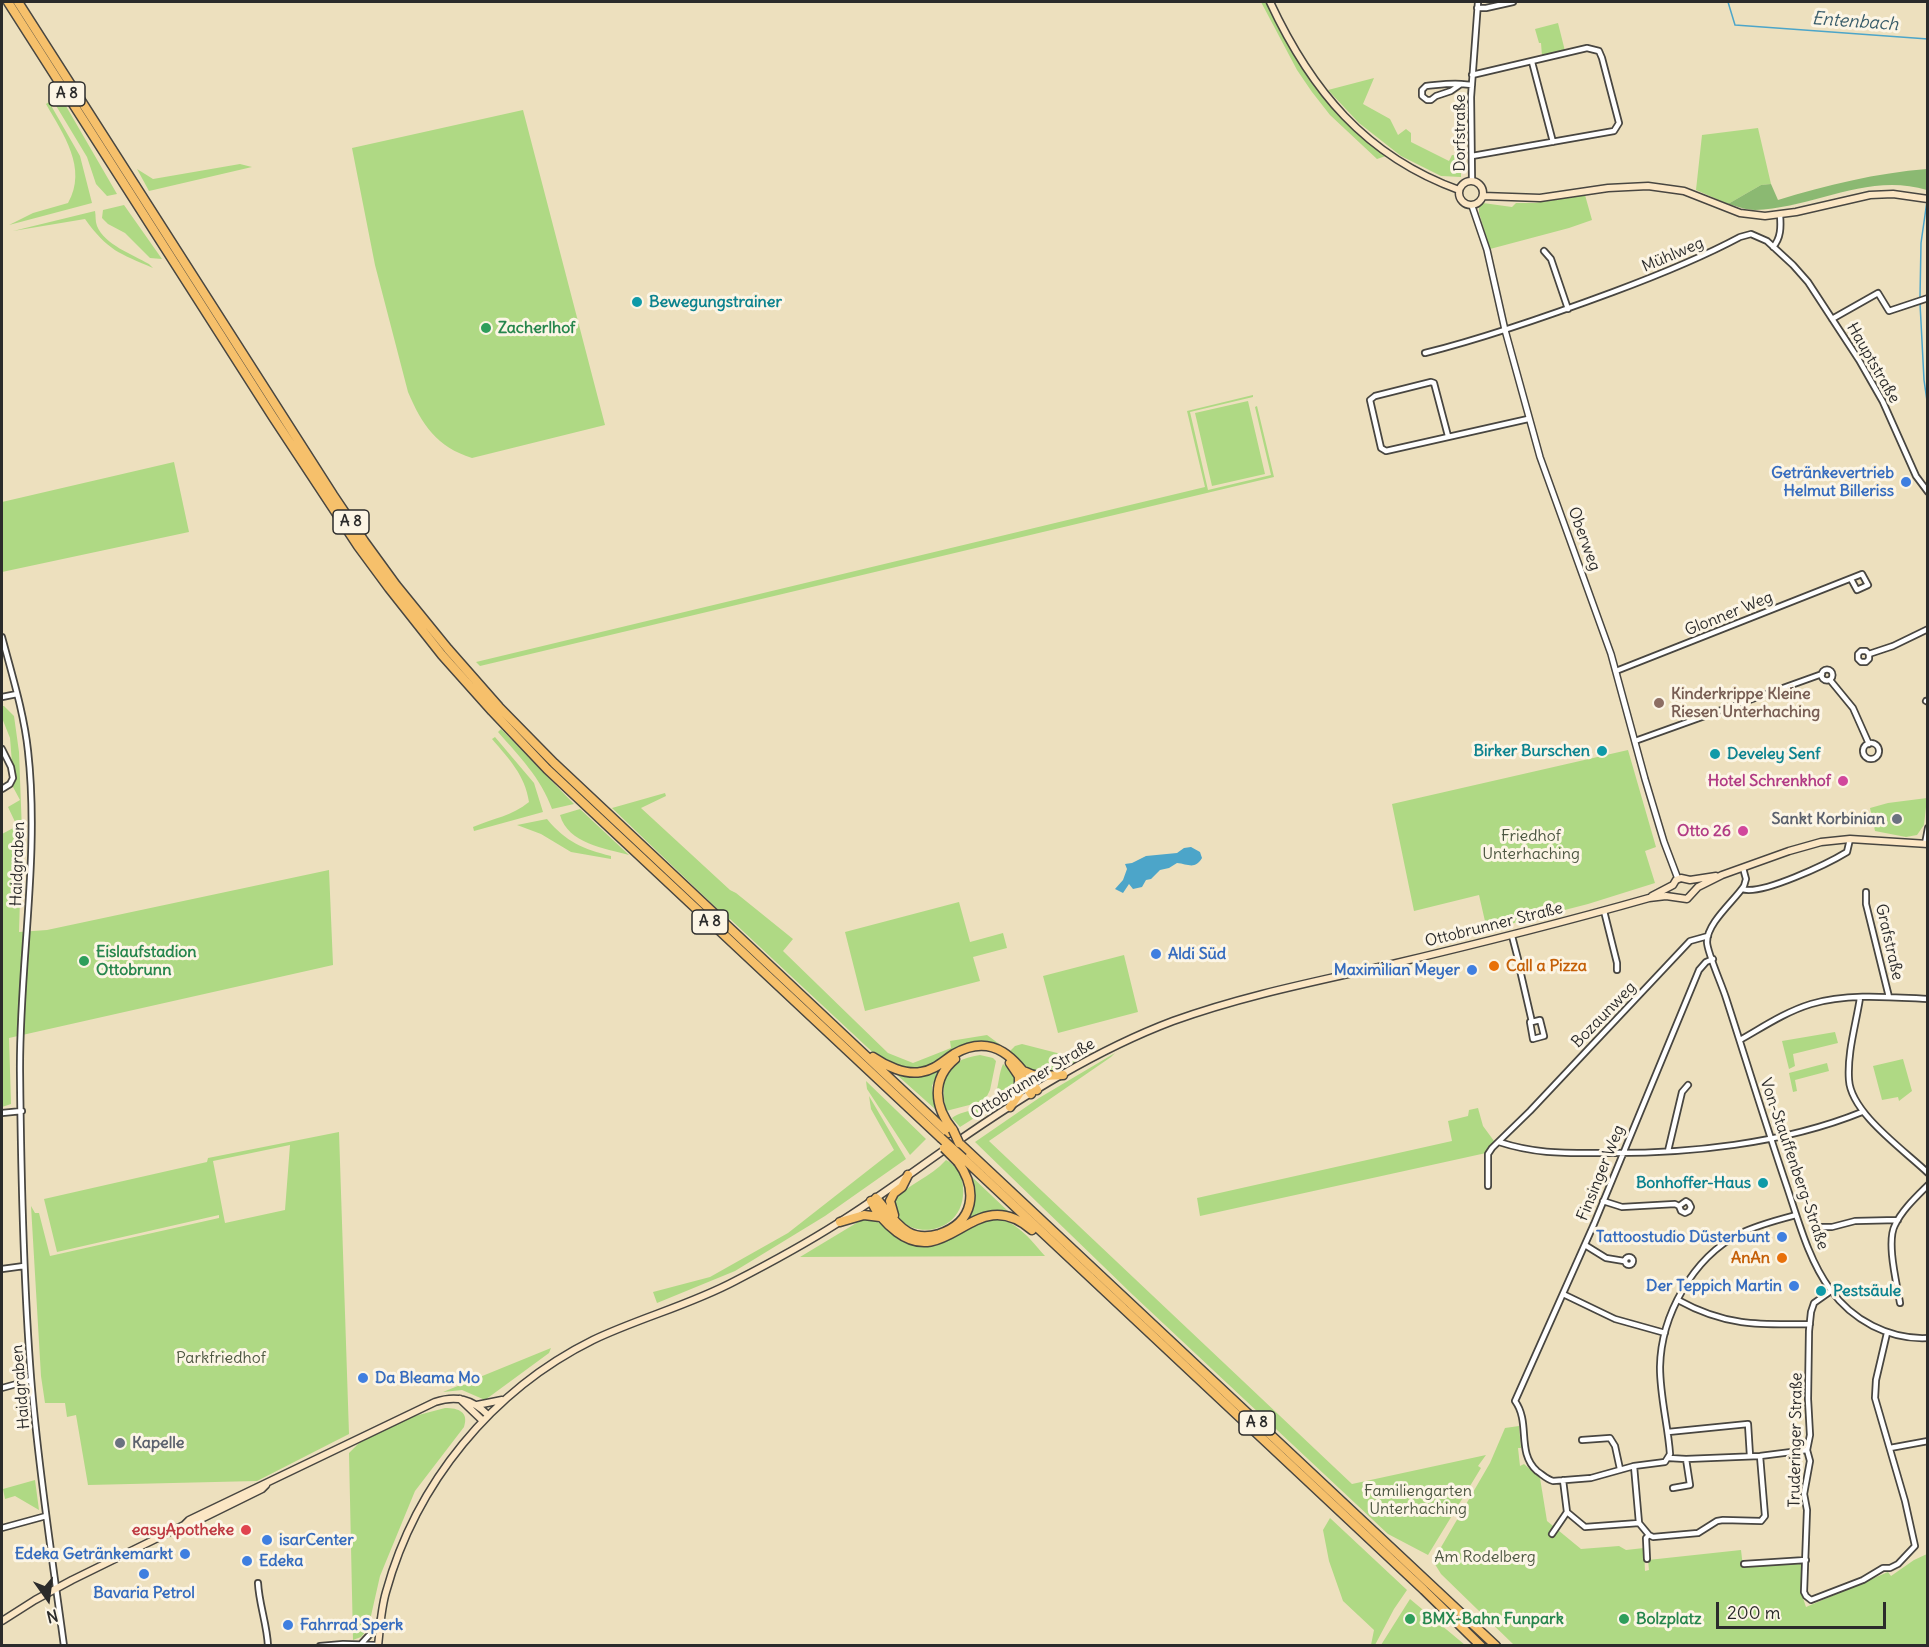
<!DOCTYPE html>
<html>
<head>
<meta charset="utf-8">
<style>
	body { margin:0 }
	#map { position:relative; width:1929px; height:1647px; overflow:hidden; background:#ede0be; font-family:Delius,sans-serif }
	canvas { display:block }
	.frame { position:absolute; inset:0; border:3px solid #2b2b2b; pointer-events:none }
	.north { position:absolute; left:18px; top:1569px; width:60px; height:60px; -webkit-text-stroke:4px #fcf5e5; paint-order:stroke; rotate:166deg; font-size:16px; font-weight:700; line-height:24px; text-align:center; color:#2b2b2b }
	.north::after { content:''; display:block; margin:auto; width:21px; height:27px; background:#2b2b2b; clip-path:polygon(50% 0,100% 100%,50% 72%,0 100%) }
	.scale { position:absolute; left:1716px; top:1602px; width:170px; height:27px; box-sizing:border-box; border:3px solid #2b2b2b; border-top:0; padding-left:8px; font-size:18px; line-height:21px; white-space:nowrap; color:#2b2b2b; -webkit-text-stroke:4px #fcf5e5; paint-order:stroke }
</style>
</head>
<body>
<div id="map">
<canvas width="1929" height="1647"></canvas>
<div class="frame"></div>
<div class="north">N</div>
<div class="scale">200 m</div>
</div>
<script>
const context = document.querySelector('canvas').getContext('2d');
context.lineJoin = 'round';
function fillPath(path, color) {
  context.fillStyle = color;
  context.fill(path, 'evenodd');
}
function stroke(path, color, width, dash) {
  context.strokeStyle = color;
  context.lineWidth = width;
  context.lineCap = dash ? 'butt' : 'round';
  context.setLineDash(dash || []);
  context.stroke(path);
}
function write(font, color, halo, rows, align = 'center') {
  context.font = font + ' Delius,sans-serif';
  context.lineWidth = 6;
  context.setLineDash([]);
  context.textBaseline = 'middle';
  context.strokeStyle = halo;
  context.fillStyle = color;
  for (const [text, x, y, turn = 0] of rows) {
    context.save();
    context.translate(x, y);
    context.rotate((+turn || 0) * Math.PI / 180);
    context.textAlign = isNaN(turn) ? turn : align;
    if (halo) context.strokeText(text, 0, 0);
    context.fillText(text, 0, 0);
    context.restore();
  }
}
fillPath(new Path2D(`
	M1261 2H1267C1300 69 1325 110 1386 156L1377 159 1330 115 1312 92 1297 70Z
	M1558 23 1565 51 1542 56 1541 43H1539L1535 29Z
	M1374 78 1363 104 1390 119 1398 135 1406 129 1411 133V142L1449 161 1452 155 1461 156V177L1441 176 1401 156 1359 123 1328 90Z
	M59 94 117 194 107 196 96 184 87 157 52 99Z
	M49 102 80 156 92 203 9 225 33 213 68 203C88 168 63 134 46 104Z
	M523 110 605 425 472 458C437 447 422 425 408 392L375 265 352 148Z
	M1758 128 1771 184 1761 185 1728 204 1696 190 1702 135Z
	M240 164 252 167 149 191 137 169 153 179Z
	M1585 195 1592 220 1569 228 1490 249 1479 213V207L1483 203 1512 207 1516 203H1535Z
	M124 205 162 259 150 258 125 233 108 224 102 218 103 210Z
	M95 211C96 216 95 221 97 226 105 245 132 254 149 264L153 268C119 253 108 251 85 219L13 231Z
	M1253 395V397L1190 412 1208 490 1271 475 1255 407 1257 406 1274 477 480 666 476 662 1205 487 1187 411Z
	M1248 401 1265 474 1212 486 1195 413Z
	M174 462 189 532 2 572V502Z
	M2 706H4L14 716 19 752 22 832 19 932 47 930 329 870 333 965 9 1038 11 1104 2 1107V834L17 826 8 807 20 800 13 787 16 777 12 763 10 738 2 718Z
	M501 729 574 804 552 809C541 778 519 756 498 732Z
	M495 737 534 783 543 812 474 831 473 827C494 818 512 816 529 802 525 775 509 759 492 739Z
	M1628 750 1656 847 1645 851 1655 883 1588 904 1487 930 1479 895 1414 911 1392 804Z
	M665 793 666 796 641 808 730 890 736 893 793 939 783 951 888 1053 913 1063 951 1048 950 1041 987 1035 1002 1046 1000 1048 980 1044 937 1065 914 1072 882 1061 730 919 729 920 612 808Z
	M1927 798 1924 825 1917 835 1906 837 1875 831 1870 808 1888 803Z
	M580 809 629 855C605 848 568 844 560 815Z
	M547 819C566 842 583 849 611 856V859L571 852 541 834 517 825Z
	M959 902 970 942 1003 933 1007 948 973 957 980 981 865 1011 845 932Z
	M1124 955 1138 1012 1058 1033 1043 976Z
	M1835 1032 1838 1043 1793 1054 1795 1066 1789 1069 1782 1041Z
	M1022 1044 1061 1054 1086 1056C1071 1064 1050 1080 1032 1071 1023 1066 1018 1057 1010 1051L1015 1046Z
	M1115 1053 1111 1057 989 1141 1352 1484 1486 1455 1478 1466 1481 1468 1428 1555 1388 1534 1133 1295 975 1142 1039 1098Z
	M980 1055 993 1058 996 1061 990 1090 987 1096 981 1102 946 1111C940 1078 943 1061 980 1055Z
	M1903 1059 1912 1091 1899 1101 1898 1097 1882 1100 1873 1066Z
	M1827 1063 1829 1071 1795 1080 1797 1091 1793 1092 1789 1073Z
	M1003 1064 1016 1076V1087L1012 1094 960 1127 952 1118C965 1108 990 1112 996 1093 999 1083 999 1073 1003 1064Z
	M938 1071 932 1086 935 1109 897 1075 911 1078Z
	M866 1081 926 1139 910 1155 867 1089Z
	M869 1096 906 1159 825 1216 735 1271 657 1303 653 1292 710 1277 788 1233 894 1150 871 1109Z
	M1478 1108 1483 1126 1494 1141 1486 1153 1200 1216 1197 1198 1452 1141 1448 1121 1468 1116 1469 1110Z
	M339 1132 349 1434 257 1481 88 1485 76 1415 67 1417 65 1403H45L41 1376 31 1206 35 1213H39L50 1256 219 1218V1215L57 1252 44 1199 207 1162 208 1158ZM290 1145 285 1210 225 1223 213 1161Z
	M946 1160C956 1165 962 1175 963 1186 968 1240 895 1243 893 1201 908 1184 931 1177 946 1160Z
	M971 1176 1010 1213H985L968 1220 975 1194Z
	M863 1219C880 1218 886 1230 898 1239 904 1243 913 1245 920 1245 955 1250 981 1203 1015 1226 1027 1234 1036 1246 1045 1256L800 1257Z
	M551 1348 549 1353 485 1400 462 1390 443 1392Z
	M445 1408C459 1408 469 1412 464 1427L415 1491 380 1576 368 1629 361 1637 353 1640 349 1453 361 1441 411 1417Z
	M1519 1426 1521 1448H1518L1520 1466 1524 1464 1540 1478 1547 1521 1581 1549 1619 1546 1626 1550 1644 1548 1645 1571 1649 1570 1648 1560 1741 1550 1743 1567 1803 1563 1802 1595 1806 1607 1888 1572 1891 1576 1914 1560 1927 1554V1645H1514L1441 1574 1433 1561 1490 1463 1505 1428Z
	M35 1480 39 1510 15 1496 5 1499 3 1489Z
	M1330 1518 1407 1590 1394 1609 1375 1645H1371L1374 1630 1343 1601 1329 1561 1323 1530Z
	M1410 1599 1465 1645H1381Z`), '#afd984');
fillPath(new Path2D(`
	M1927 169V190C1867 172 1814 208 1755 210 1746 210 1736 206 1728 204L1761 185 1771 184 1778 200C1826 185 1877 173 1927 169Z`), '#8bb972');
fillPath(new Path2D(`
	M1191 847 1200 852 1202 858C1195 870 1188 864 1177 863L1169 868 1160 870 1151 879 1146 880 1142 887 1133 889 1129 884 1123 893 1115 889 1123 880 1127 869 1125 864 1132 863 1146 856 1177 853 1184 848Z`), '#4ca5c9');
stroke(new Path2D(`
	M1728 2 1735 25 1928 39
	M1920 298 1921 243 1927 201
	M1920 303 1924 380 1928 408`), '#4ca5c9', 1.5);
const minor = new Path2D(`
	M1477 8H1486L1513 2
	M1532 62 1553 142
	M1461 84C1449 83 1438 85 1426 86L1422 90V96L1427 100H1431L1436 96 1451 91 1461 84 1472 85
	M1472 156 1614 131 1619 123 1602 58 1599 51 1587 48 1472 75
	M1472 181 1471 97 1478 2
	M1773 247C1781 238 1781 227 1780 215
	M1544 251 1551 259 1568 309
	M1832 319 1878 293 1889 311 1928 298
	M1425 353C1489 337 1551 315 1613 292 1656 276 1699 259 1740 237L1751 234 1767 241 1793 265 1808 282 1859 360 1883 402 1916 476 1928 492
	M1448 436 1434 383 1431 382 1375 396 1370 400 1381 448 1386 451 1528 419
	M2 637C12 675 24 713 28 751 40 858 19 965 20 1072 21 1174 23 1276 31 1378 38 1467 52 1556 64 1646
	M1869 654V659L1866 662H1861L1858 659V654L1861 651H1866L1869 654 1893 646 1928 629
	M1821.5 675a5.5 5.5 0 1 1 11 0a5.5 5.5 0 1 1-11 0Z
	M1616 671 1862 574 1868 585 1857 590 1851 579
	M1830 680 1853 708 1869 744
	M2 697 17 694
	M1926 701 1928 702
	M1635 741 1822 674
	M1863 751a8 8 0 1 1 16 0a8 8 0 1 1-16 0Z
	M2 749 11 767 13 778 10 784 2 789
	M1925 844 1928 828
	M1743 868 1746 879 1744 886C1734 901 1707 923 1707 942 1707 952 1722 985 1726 998 1746 1060 1765 1122 1786 1184 1798 1219 1808 1259 1830 1289 1852 1320 1889 1340 1928 1338
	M1742 889C1761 896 1829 863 1847 852L1850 839
	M1866 892V904L1889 997
	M1604 911 1617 963V970
	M1512 936 1518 959
	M1713 959 1706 962 1699 970 1594 1224 1515 1401C1531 1423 1516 1452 1537 1471 1543 1475 1546 1479 1553 1481L1591 1478 1634 1466 1665 1462 1670 1454C1668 1425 1660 1397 1660 1367 1661 1315 1693 1258 1739 1234 1757 1225 1777 1220 1796 1215
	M1520 970 1532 1022H1530L1533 1039 1544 1036 1540 1020 1532 1022
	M1860 998C1856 1024 1847 1053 1849 1080 1851 1113 1904 1150 1928 1173
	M1740 1040C1763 1027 1785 1012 1811 1004 1847 993 1890 997 1928 999
	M2 1113 22 1111
	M1499 1142C1536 1154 1564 1153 1602 1153 1687 1154 1783 1144 1862 1112
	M1668 1151 1682 1092 1688 1085
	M1488 1186V1154L1492 1148 1530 1111 1690 941 1708 936
	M1603 1201 1622 1207 1675 1204 1679 1206 1681 1211 1685 1213 1689 1211 1691 1207 1689 1203 1686 1201 1679 1206
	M1822 1227H1832L1855 1221 1898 1220
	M1585 1245 1606 1258 1624 1261
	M1625 1261a4 4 0 1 1 8 0a4 4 0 1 1-8 0Z
	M2 1269 24 1266
	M1831 1291 1814 1303 1811 1312 1809 1331 1808 1399 1810 1435 1807 1450 1810 1461 1804 1494 1807 1510 1804 1592 1806 1596 1811 1600 1863 1580 1883 1568H1890L1898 1564 1915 1546 1905 1501 1875 1398 1876 1380 1887 1333
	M1563 1294 1615 1319 1665 1333
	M1678 1300C1725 1326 1758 1325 1810 1324
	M1900 1303C1897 1284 1886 1242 1895 1225 1902 1210 1916 1197 1928 1185
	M2 1388 31 1380
	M1668 1432 1748 1424 1750 1456
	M1582 1440 1610 1438 1615 1446 1620 1469
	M1890 1448 1928 1441
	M1669 1458 1686 1459
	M1634 1466 1639 1523
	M1563 1480 1567 1512
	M1673 1488 1690 1485 1686 1459 1760 1456 1807 1450
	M1639 1523 1649 1535 1653 1537 1698 1533 1717 1521 1723 1520 1761 1521 1765 1516 1760 1456
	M2 1528 46 1516
	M1552 1534 1567 1512 1585 1527 1639 1523
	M1647 1559 1646 1538 1649 1535
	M1744 1564 1806 1560
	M258 1583C259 1604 267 1624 268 1646
	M361 1644 373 1631 380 1620
	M320 1646 343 1644 378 1645`);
const tertiary = new Path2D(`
	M1472 206 1487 250 1505 330 1540 457 1611 654 1645 779 1664 842 1678 879`);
const secondary = new Path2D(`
	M1270 2C1311 90 1365 156 1459 190
	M1459 193a12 12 0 1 1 24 0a12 12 0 1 1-24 0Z
	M1483 196 1540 198 1608 188 1648 186 1684 191 1740 213 1765 216 1796 212 1870 195 1893 194 1928 199
	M1652 896 1673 885 1676 880 1681 878 1690 880 1716 876
	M955 1143C1023 1096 1096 1050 1173 1021 1242 996 1313 982 1384 966 1473 945 1561 923 1649 898L1666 896 1687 899 1698 887 1722 875 1789 851 1821 842 1850 839 1928 844
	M460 1399 483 1421
	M477 1405 502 1400
	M185 1525 191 1524 262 1489 266 1485
	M2 1621 35 1600 72 1580 184 1525 189 1520 435 1402C456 1395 472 1399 488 1415
	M378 1646C380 1628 381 1609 386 1592 416 1483 492 1390 593 1340 639 1318 690 1305 735 1281 770 1263 805 1244 838 1223 875 1200 911 1173 947 1148`);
const motorway = new Path2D(`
	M8 2 273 417 358 546 389 588 442 655 492 711 547 769 941 1138
	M18 2 333 495 364 541 396 585 448 649 499 707 554 763 948 1133
	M873 1057C886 1066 905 1075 921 1072 935 1070 943 1061 954 1054 994 1031 1017 1060 1037 1090
	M1010 1063 1031 1094
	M1026 1072C1038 1079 1049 1075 1063 1075
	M1010 1107 1019 1094V1076
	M953 1130C934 1107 931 1079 955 1059
	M959 1143 1496 1646
	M963 1158 1424 1590 1481 1646
	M876 1198C886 1209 894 1224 908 1232 917 1237 929 1237 939 1234 975 1222 978 1190 958 1162
	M871 1201C877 1214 885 1223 897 1232 949 1271 975 1181 1032 1230
	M894 1215 890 1201 894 1193 902 1187 908 1175
	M840 1222 864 1215 880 1217`);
stroke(minor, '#484641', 8);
stroke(tertiary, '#484641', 8);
stroke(secondary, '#484641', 9);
stroke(motorway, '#484641', 11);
stroke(minor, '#fff', 4.5);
stroke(tertiary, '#fff', 5);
stroke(secondary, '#fbe6c4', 6);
stroke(motorway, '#f6c06b', 8);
const motorwayBridge = new Path2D(`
	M953 1130 959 1143
	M941 1138 963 1158
	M944 1148 958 1162`);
stroke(motorwayBridge, '#484641', 11, []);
stroke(motorwayBridge, '#f6c06b', 8);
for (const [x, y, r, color] of [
	[637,302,6,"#0f9aa8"],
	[486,328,6,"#2e9e5b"],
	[1906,482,6,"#3f7fe0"],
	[1659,703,6,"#8d6e63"],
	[1602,751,6,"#0f9aa8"],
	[1715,754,6,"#0f9aa8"],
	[1843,781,6,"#d1479c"],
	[1897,819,6,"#6b7280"],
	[1743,831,6,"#d1479c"],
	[1156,954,6,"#3f7fe0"],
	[84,961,6,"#2e9e5b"],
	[1494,966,6,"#e8710a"],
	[1472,970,6,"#3f7fe0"],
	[1763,1183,6,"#0f9aa8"],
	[1782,1237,6,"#3f7fe0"],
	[1782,1258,6,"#e8710a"],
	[1794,1286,6,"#3f7fe0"],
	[1821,1291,6,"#0f9aa8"],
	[363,1378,6,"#3f7fe0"],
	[120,1443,6,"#6b7280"],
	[246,1530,6,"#e0444e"],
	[267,1540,6,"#3f7fe0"],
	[185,1554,6,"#3f7fe0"],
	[247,1561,6,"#3f7fe0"],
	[144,1574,6,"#3f7fe0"],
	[1410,1619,6,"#2e9e5b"],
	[1624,1619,6,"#2e9e5b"],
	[288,1625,6,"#3f7fe0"]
]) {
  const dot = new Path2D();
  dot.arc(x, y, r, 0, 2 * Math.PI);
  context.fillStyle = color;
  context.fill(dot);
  stroke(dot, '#fcf5e5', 2);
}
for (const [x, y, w] of [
	[67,94,36],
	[351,522,36],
	[710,922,36],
	[1257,1423,36]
]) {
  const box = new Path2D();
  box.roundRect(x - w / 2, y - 12, w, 24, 4.5);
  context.fillStyle = '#fcf5e5';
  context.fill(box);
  stroke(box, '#2b2b2b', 1.5);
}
write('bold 15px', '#2b2b2b', null, [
	["A 8",67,94],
	["A 8",351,522],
	["A 8",710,922],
	["A 8",1257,1423]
]);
write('16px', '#2b2b2b', '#fcf5e5', [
	["Dorfstraße",1460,133,-90],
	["Mühlweg",1673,255,-23],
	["Hauptstraße",1873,363,60],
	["Oberweg",1584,539,70],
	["Glonner Weg",1729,614,-22],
	["Haidgraben",18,864,-88],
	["Ottobrunner Straße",1494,925,-14],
	["Grafstraße",1889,942,77],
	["Bozaunweg",1604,1015,-46],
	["Ottobrunner Straße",1033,1079,-31],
	["Von-Stauffenberg-Straße",1794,1164,71],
	["Finsinger Weg",1601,1173,-68],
	["Haidgraben",21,1387,-95],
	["Truderinger Straße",1796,1440,-89]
]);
write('bold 16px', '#0d838f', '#fcf5e5', [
	["Bewegungstrainer",649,302],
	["Birker Burschen",1590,751,"right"],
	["Develey Senf",1727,754],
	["Bonhoffer-Haus",1751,1183,"right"],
	["Pestsäule",1833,1291]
], 'left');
write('bold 16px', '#27864d', '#fcf5e5', [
	["Zacherlhof",498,328],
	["Eislaufstadion",96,952],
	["Ottobrunn",96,970],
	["BMX-Bahn Funpark",1422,1619],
	["Bolzplatz",1636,1619]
], 'left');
write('bold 16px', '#366cbe', '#fcf5e5', [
	["Getränkevertrieb",1894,473],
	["Helmut Billeriss",1894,491],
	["Aldi Süd",1168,954,"left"],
	["Maximilian Meyer",1460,970],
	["Tattoostudio Düsterbunt",1770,1237],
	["Der Teppich Martin",1782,1286],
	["Da Bleama Mo",375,1378,"left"],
	["isarCenter",279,1540,"left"],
	["Edeka Getränkemarkt",173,1554],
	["Edeka",259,1561,"left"],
	["Bavaria Petrol",144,1593,"center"],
	["Fahrrad Sperk",300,1625,"left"]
], 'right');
write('bold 16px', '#785e54', '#fcf5e5', [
	["Kinderkrippe Kleine",1671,694],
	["Riesen Unterhaching",1671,712]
], 'left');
write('bold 16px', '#b23c85', '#fcf5e5', [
	["Hotel Schrenkhof",1831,781],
	["Otto 26",1731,831]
], 'right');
write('bold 16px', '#5b616d', '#fcf5e5', [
	["Sankt Korbinian",1885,819],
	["Kapelle",132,1443,"left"]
], 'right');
write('16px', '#4c5641', '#fcf5e5', [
	["Friedhof",1531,836],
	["Unterhaching",1531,854],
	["Parkfriedhof",221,1358],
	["Familiengarten",1418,1491],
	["Unterhaching",1418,1509],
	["Am Rodelberg",1485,1557]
]);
write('bold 16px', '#c56008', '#fcf5e5', [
	["Call a Pizza",1506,966],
	["AnAn",1770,1258,"right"]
], 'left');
write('bold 16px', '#be3a42', '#fcf5e5', [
	["easyApotheke",234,1530]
], 'right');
write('italic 18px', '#385c6a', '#fcf5e5', [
	["Entenbach",1855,22,4]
]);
</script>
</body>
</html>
